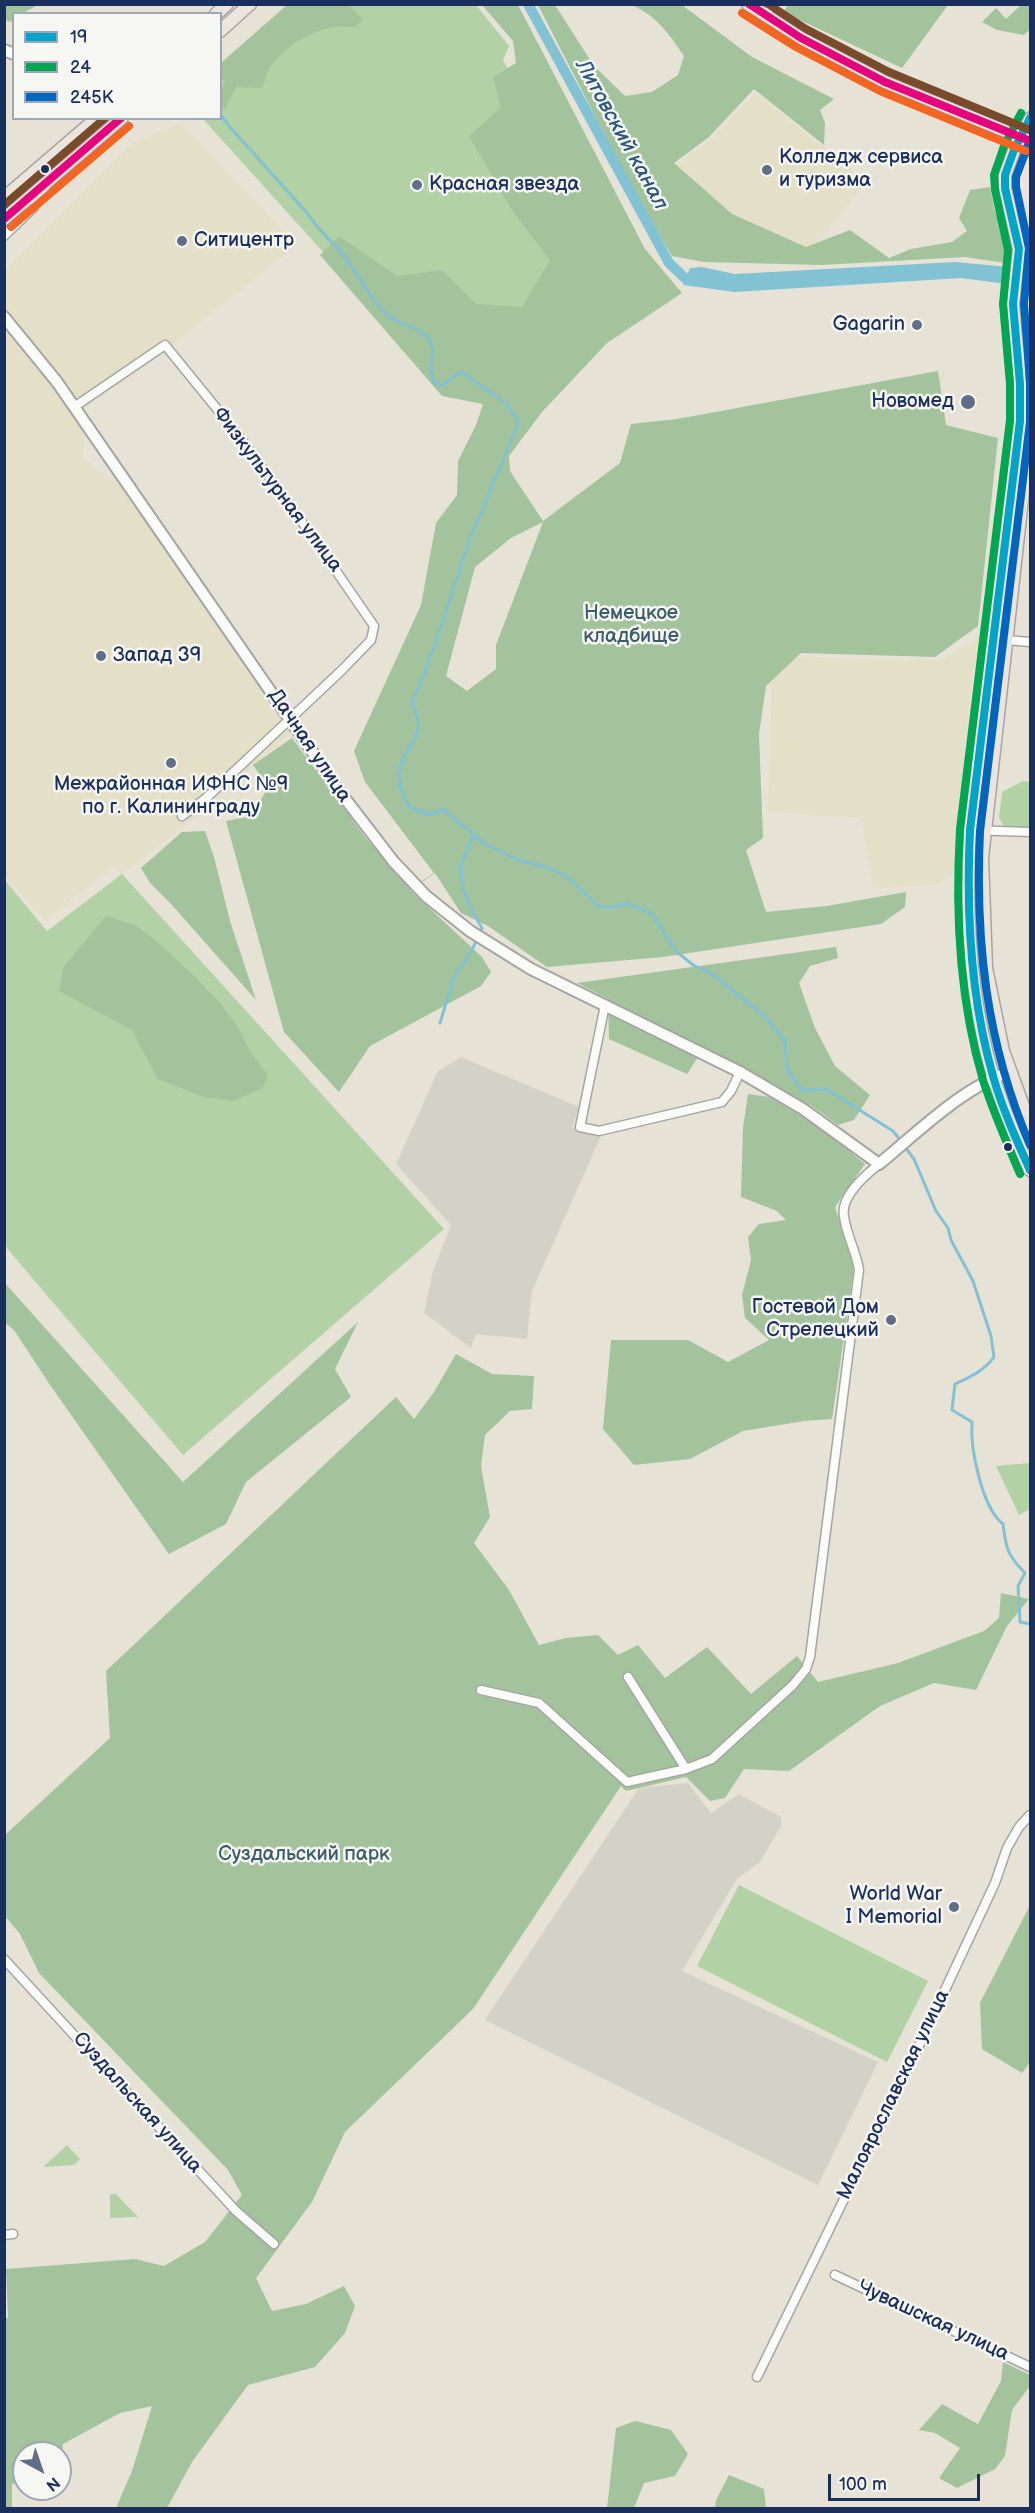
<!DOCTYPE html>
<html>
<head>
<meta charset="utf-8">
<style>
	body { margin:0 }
	#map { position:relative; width:1035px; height:2513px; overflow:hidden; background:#e7e2d6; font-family:"Balsamiq Sans",sans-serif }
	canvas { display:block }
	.frame { position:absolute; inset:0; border:6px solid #1b2f5e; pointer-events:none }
	.legend { position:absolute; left:12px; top:12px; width:210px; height:108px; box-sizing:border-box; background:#f6f6f2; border:2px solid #9ea6b7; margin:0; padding:8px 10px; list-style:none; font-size:18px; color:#1b2f5e }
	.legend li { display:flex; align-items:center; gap:12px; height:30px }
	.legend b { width:30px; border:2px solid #9ea6b7 }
	.north { position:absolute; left:12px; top:2441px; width:60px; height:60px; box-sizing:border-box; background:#f6f6f2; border:2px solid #9ea6b7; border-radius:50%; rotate:140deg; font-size:16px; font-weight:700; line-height:24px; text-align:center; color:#1b2f5e }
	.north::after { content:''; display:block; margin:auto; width:21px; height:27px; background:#626e88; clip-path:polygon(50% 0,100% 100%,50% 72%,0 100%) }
	.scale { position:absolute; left:828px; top:2474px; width:152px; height:27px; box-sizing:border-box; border:3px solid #1b2f5e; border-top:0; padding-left:8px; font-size:18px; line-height:21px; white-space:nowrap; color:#1b2f5e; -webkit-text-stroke:4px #f6f6f2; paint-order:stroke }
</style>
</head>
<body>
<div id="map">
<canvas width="1035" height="2513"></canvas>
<div class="frame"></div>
<ul class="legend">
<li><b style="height:8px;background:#01a3c8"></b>19</li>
<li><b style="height:8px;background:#00a651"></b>24</li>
<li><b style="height:8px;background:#0065bd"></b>245К</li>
</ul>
<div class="north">N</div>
<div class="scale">100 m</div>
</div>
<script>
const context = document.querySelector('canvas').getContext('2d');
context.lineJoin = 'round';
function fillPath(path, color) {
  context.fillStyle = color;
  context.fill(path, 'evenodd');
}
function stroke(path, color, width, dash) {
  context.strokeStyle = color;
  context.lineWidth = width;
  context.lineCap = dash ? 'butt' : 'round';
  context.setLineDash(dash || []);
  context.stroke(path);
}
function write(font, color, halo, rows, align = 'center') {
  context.font = font + ' "Balsamiq Sans",sans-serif';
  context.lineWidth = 5;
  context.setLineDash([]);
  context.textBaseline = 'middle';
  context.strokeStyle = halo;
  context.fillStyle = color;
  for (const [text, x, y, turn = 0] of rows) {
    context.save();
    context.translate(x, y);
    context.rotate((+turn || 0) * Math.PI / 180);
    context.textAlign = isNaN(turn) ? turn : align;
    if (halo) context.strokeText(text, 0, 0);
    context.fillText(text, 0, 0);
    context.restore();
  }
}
fillPath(new Path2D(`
	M755 93 867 182 805 257 752 245 677 164 711 140Z
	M180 123 297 244 158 357 85 408 83 459 125 488 296 728 195 818 122 874 114 866 45 921 5 876 4 270 129 145Z
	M987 633 983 660 973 667 952 875 936 885 873 888 861 818 768 812 772 673 789 659 802 657 938 661Z`), '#e4dfc7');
fillPath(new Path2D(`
	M461 1057 579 1107 572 1128 602 1134 532 1291 527 1339 476 1334 471 1348 424 1313 432 1274 451 1225 396 1164 438 1071Z
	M688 1783 711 1813 739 1794 781 1817V1826L760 1862 737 1879 682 1971 878 2062 818 2185 485 2020 639 1788Z`), '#d4d2c6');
fillPath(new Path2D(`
	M287 5H476L509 46 503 60 607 252 452 395 203 119 220 118 221 63Z
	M1023 781 1030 782V834L1006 830 999 818 1002 792Z
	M122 874 444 1229 183 1455 5 1246 4 879 47 931Z
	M1030 1463V1509L1019 1515 996 1466Z
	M739 1885 928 1981 887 2062 697 1966Z
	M67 2145 80 2159 74 2165 43 2167Z
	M110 2194H116L138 2217 110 2218Z`), '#b2d2a5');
fillPath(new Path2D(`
	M5 4H38V5L23 13 14 14 13 19 10 22 5 20Z
	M789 4H948V5L902 68 783 12Z
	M287 5H349L363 20 353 28C327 20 285 44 271 66 267 72 265 81 262 88L236 87 225 109 221 107V91L225 82 221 78V63Z
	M482 5H518L645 249 682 293 607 343 542 412 509 456 510 471 543 521 620 463 631 424 677 419 938 371 946 425 998 438 978 626 935 657 801 653 766 686 759 734 763 838 746 850 766 912 827 906 906 892 905 907 881 924 663 957 547 967 488 926 461 913 435 873 410 890 482 957 491 972 481 986 370 1046 339 1092 284 1032 226 821 252 816 268 787 253 765 292 738 365 837 410 889 434 873 365 782 354 751 421 605 436 523 457 495 458 461 476 425 483 404 442 396 320 255 339 236 397 276 442 270 476 304 522 307 550 260 511 209 469 136 501 108 493 77 516 63 513 41ZM543 522 496 645V669L467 691 446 676 475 567 511 538Z
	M682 5 752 57 834 99 820 110 825 123 824 145 754 89 709 137 674 163 732 214 806 247 850 230 889 258 911 249 952 242 967 231 959 218 970 190 990 187 994 208 1008 246 1005 263 965 257 822 265 704 262 672 256 637 198 538 5H555L594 66 625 96 652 92 678 75 684 56C670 35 655 14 631 5Z
	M1021 5H1030V29L1024 35 997 30 982 22 996 8 1006 19Z
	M205 831 214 857 230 921 256 1000 171 904 150 883 141 868 182 832Z
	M106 916 135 925 154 939 192 974 219 1002 238 1027 251 1053 268 1075 263 1088 233 1101 204 1097 158 1079 132 1030 59 991 64 966Z
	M836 947 838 958 810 966 799 983 815 1028 835 1066 870 1095 854 1120 838 1125 809 1104 801 1116 836 1140 865 1164 835 1207 854 1268 832 1419 804 1421 743 1431 690 1459 634 1465 603 1429 611 1340H688L728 1362 769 1340 745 1318 742 1295 751 1260 748 1237 759 1224 786 1220 777 1211 741 1197 743 1128 748 1094 769 1097 801 1116 808 1104 760 1080 732 1061 704 1048 687 1074 609 1039 608 999 577 983Z
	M4 1282 183 1482 358 1322 335 1369 351 1397 246 1482 226 1524 169 1554 50 1385 14 1330 5 1323Z
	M456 1354 492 1374 534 1376 532 1409 510 1411 485 1435 481 1466 490 1517 474 1543 509 1590 539 1645 566 1638 598 1635 618 1655 638 1645 665 1678 707 1647 751 1694 797 1656 818 1682 898 1663 984 1631 999 1618 1001 1593 1029 1599 1007 1626 976 1690 934 1683 880 1706 789 1771 744 1769 725 1798 710 1801 686 1777 626 1791 621 1786 473 2009 345 2132 312 2202 256 2278 272 2311 306 2304 344 2286 355 2306 345 2333 315 2367 248 2385 192 2462 167 2508H116L132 2471 152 2406 120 2413 63 2444 60 2473V2453H24V2482L12 2484V2508H5L4 2318H8L6 2269 135 2259 164 2266 205 2242 242 2195 228 2170 39 1973 20 1934 5 1916V1835L110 1738 106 1671 396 1397 414 1419 434 1392Z
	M1030 1905V2062L1022 2073 982 2049 980 2003Z
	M1003 2362 1030 2375V2386L1012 2410 1005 2456 995 2469 957 2488 939 2478 960 2448 935 2433 919 2430 942 2404 978 2424 1001 2381Z
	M635 2421 671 2430 688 2454 675 2476 644 2483 634 2508H607L616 2428Z
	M729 2475 764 2489 766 2508H715L716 2500Z`), '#a3c39c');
fillPath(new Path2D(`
	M955 262 1030 269V287L961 278 735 292 683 285 690 268 702 267 735 274Z`), '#81c2d5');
stroke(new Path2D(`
	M220 114 229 126 308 214C320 233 338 246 350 264 363 281 372 302 389 316 400 325 421 327 429 339 438 353 425 368 435 383L442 385 461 372 506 403 519 422 470 539 434 648 412 704C431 739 402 744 399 774 398 785 404 796 408 806L429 815 443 809 485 844 521 861 547 867 566 876 600 907H616L628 903 652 914 676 951 693 965 709 972 767 1018 785 1041 787 1070 802 1090 826 1089 893 1131 901 1141
	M440 1023 454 977 471 952 482 928C471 910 458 886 462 864 463 855 470 845 473 837
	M905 1147 914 1159 936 1211 948 1228 951 1240 973 1281 991 1336 994 1357C984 1371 970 1377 955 1384L952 1410 972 1422C970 1448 982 1508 1003 1524 1006 1548 1007 1555 1025 1573L1018 1586 1020 1622 1030 1624`), '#81c2d5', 3);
stroke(new Path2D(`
	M528 4 669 263 686 279`), '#81c2d5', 10);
const minor = new Path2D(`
	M764 17 773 4
	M4 236 34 207 46 186
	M74 407 165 345 239 436 305 526 374 626 371 640 342 670 205 799 182 816
	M1006 640 1030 642
	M970 830 1030 832
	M605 1005 580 1127 599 1131 722 1102 731 1091 740 1072
	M628 1677 686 1769 712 1759 793 1685 806 1669 810 1657 859 1270C856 1251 846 1234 844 1216 840 1196 866 1175 879 1164
	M481 1690 539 1703 627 1782 686 1769
	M4 1959 236 2211 274 2244
	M4 2235 13 2234
	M835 2275 1030 2367
	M757 2377 915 2054 995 1883 1007 1848 1019 1827 1030 1815`);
const tertiary = new Path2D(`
	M4 50 14 54
	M4 317 57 382 340 792 393 861 426 896 470 931 531 969 740 1072 803 1109 879 1164C917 1133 964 1086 1010 1072`);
const secondary = new Path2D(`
	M1019 137 1030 118`);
const primary = new Path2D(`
	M748 4 801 38 885 82 1030 141
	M216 14 227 4
	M220 31 250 4
	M1019 137 1005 175V188L1019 249 1013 304 1020 384V421L970 830C965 911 970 998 993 1076 1003 1108 1016 1139 1030 1170
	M1030 163C1021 187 1024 203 1030 227
	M4 198 97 118
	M4 219 122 118
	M1030 283 1028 327 1030 368
	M1030 428 982 858 986 968 1003 1051 1030 1125`);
stroke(minor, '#a5a5a4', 11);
stroke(tertiary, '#a5a5a4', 14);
stroke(secondary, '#a5a5a4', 14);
stroke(primary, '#a5a5a4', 15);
stroke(minor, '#fbfbf9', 8);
stroke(tertiary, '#fbfbf9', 10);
stroke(secondary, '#f5f2ee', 10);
stroke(primary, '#ece5dd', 12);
stroke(new Path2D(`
	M1030 118 1014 150 1005 175V188L1019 249 1013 304 1020 384V421L970 830C966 913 970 996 993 1076 1002 1108 1016 1139 1030 1170`), '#01a3c8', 8);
stroke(new Path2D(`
	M1020 1174C1007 1143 993 1112 983 1080 959 999 955 913 960 829L1010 420V384L1003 304 1008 250 995 190 994 175 1004 146 1021 113`), '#00a651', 8);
stroke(new Path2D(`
	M1030 140 1016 177V187L1029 248 1024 304 1030 383V422L980 831C975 942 986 1042 1030 1145`), '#0065bd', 8);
stroke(new Path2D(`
	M749 4 801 38 885 82 1030 141
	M4 219 121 118`), '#e5007d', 8);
stroke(new Path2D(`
	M742 13 796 47 880 91 1026 151
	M11 227 129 126`), '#f26522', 8);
stroke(new Path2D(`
	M768 4 806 29 889 72 1030 130
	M4 205 105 118`), '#7a4b2a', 8);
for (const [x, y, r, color] of [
	[45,169,5,"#1b2f5e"],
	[767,170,6,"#626e88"],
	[417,185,6,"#626e88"],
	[182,241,6,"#626e88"],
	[917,325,6,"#626e88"],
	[968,402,8,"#626e88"],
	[101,656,6,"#626e88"],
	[171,763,6,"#626e88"],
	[1008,1147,5,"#1b2f5e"],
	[891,1320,6,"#626e88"],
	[954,1907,6,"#626e88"]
]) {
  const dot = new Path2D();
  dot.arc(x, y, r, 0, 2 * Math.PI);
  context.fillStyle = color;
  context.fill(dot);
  stroke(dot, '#f6f6f2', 2);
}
write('20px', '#1b2f5e', '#f6f6f2', [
	["Колледж сервиса",779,158],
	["и туризма",779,181],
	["Красная звезда",429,185],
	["Ситицентр",194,241],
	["Gagarin",905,325,"right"],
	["Новомед",954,402,"right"],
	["Запад 39",113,656],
	["Межрайонная ИФНС №9",171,785,"center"],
	["по г. Калининграду",171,808,"center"],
	["Гостевой Дом",879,1308,"right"],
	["Стрелецкий",879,1331,"right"],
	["World War",942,1895,"right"],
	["I Memorial",942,1918,"right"]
], 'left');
write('20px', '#1b2f5e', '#f6f6f2', [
	["Физкультурная улица",277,490,53],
	["Дачная улица",309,746,56],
	["Малоярославская улица",894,2095,-64],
	["Суздальская улица",137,2103,48],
	["Чувашская улица",933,2321,25]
]);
write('20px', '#3b5c67', '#f6f6f2', [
	["Немецкое",631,614],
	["кладбище",631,637],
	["Суздальский парк",304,1855]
]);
write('italic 21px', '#2c5781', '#f6f6f2', [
	["Литовский канал",621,135,61]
]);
</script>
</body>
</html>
